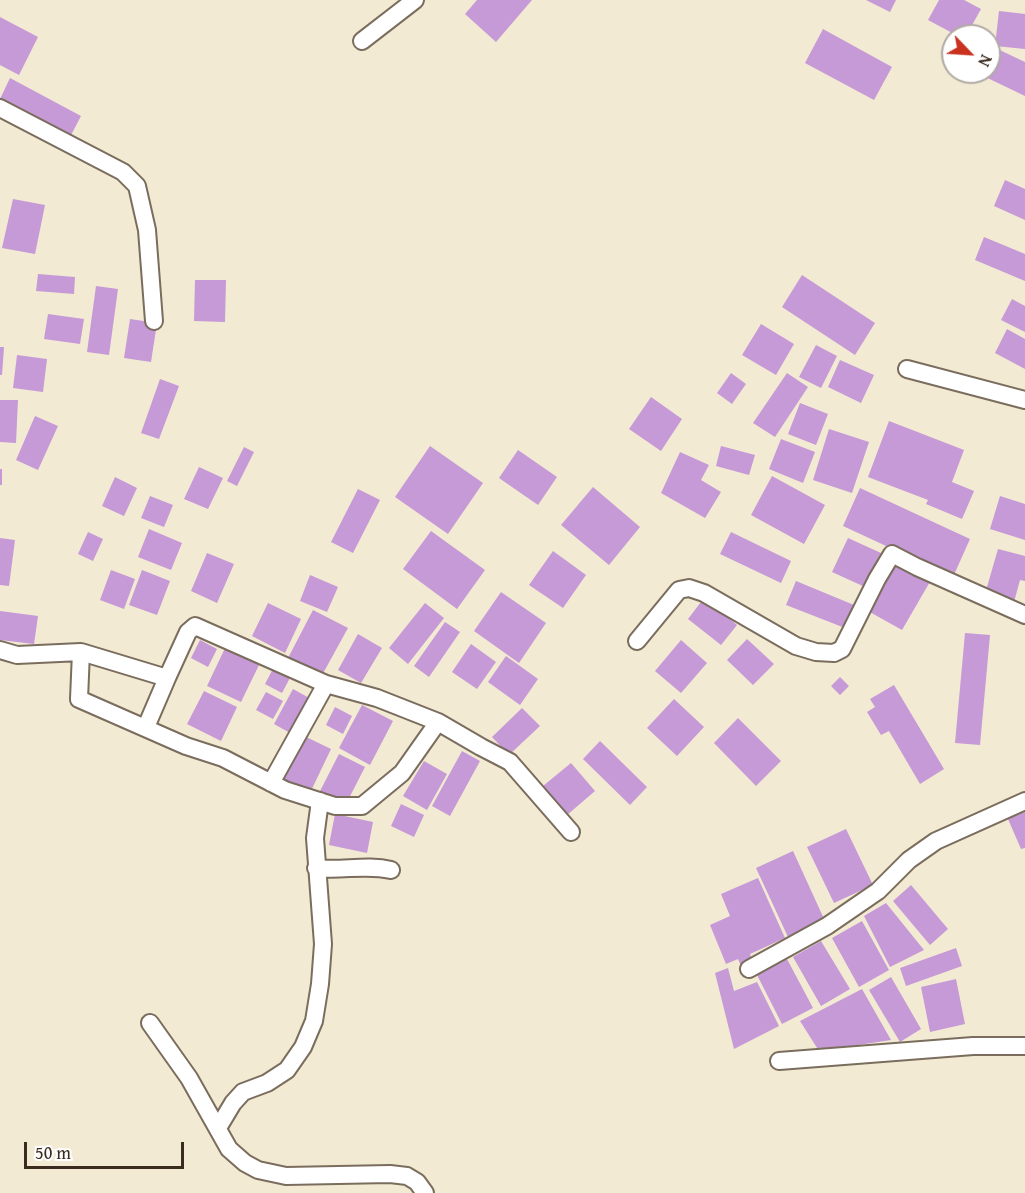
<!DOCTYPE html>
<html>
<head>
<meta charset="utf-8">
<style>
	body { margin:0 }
	#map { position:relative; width:1025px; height:1193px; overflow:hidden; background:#f2ead3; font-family:"Gentium Book Plus",serif }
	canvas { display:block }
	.north { position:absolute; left:941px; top:24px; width:60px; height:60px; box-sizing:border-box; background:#fff; border:2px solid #b1aaa5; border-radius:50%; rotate:115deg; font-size:16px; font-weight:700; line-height:24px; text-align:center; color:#3b2a1e }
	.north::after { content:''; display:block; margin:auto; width:21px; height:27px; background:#c8321e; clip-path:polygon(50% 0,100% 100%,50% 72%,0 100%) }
	.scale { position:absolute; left:24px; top:1142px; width:160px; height:27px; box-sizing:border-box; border:3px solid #3b2a1e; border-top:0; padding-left:8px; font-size:18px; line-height:21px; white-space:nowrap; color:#3b2a1e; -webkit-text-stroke:4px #fff; paint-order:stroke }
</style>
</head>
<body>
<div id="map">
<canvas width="1025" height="1193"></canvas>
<div class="north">N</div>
<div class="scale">50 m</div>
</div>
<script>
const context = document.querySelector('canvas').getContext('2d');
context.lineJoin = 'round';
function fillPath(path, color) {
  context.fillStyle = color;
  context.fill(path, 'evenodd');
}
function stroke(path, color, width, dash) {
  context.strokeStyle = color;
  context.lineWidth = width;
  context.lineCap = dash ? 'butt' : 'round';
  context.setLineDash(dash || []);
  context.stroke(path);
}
fillPath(new Path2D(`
	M477 0H532L496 42 465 14Z
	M866 0H896L890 12Z
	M939 0H964L981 9 966 36H958L928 20Z
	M999 11 1025 14V49L995 46Z
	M0 17 38 37 19 75 0 65Z
	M823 29 892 67 874 100 805 63Z
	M989 45 1025 62V96L975 72H989Z
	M10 78 81 116 70 137 0 99Z
	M1005 180 1025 189V220L994 206Z
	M13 199 45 205 35 254 2 248Z
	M984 237 1025 254V281L975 260Z
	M38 274 75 277 74 294 36 291Z
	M802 275 875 323 855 355 782 307Z
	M195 280H226L225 322 194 321Z
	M96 286 118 289 109 355 87 352Z
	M1012 299 1025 306V332L1001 320Z
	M48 314 84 319 80 344 44 339Z
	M130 319 157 323 151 362 124 358Z
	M761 324 794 344 776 375 742 355Z
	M1007 329 1025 339V369L995 353Z
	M816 345 837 356 821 388 799 377Z
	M0 347H4L2 375H0Z
	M17 355 47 359 43 392 13 388Z
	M840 360 874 375 861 403 828 387Z
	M731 373 746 384 732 404 717 393Z
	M787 373 808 387 775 437 753 423Z
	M160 379 179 386 159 439 141 433Z
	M651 397 682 419 661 451 629 429Z
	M0 400H18L16 443 0 442Z
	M800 403 828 414 816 445 788 434Z
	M35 416 58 426 38 470 16 460Z
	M889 421 964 450 952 482 974 491 962 519 926 504 928 500 868 477Z
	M829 429 869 442 852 493 813 480Z
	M781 439 815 452 803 483 769 469Z
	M430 446 483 483 448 534 395 497Z
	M721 446 755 455 749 475 716 466Z
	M244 447 254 452 237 486 227 481Z
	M518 450 557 477 538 505 499 478Z
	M680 452 709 465 701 480 721 492 705 518 661 493Z
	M199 467 223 478 208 509 184 499Z
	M0 469H2V485H0Z
	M772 476 825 505 804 544 751 515Z
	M115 477 137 488 124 516 102 506Z
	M593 487 640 527 609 565 561 525Z
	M860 488 970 539 953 577 843 526Z
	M358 489 380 500 353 553 331 542Z
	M150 496 173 505 164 527 141 518Z
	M1000 496 1025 504V540L990 529Z
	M149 529 182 543 171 570 138 557Z
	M431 531 485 570 457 609 403 569Z
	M88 532 103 539 93 561 78 554Z
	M731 532 791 561 781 583 720 554Z
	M0 538 15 540 9 586 0 585Z
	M848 538 881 553 865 587 832 572Z
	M998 549 1025 556V581L1020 580 1014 602 985 594Z
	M553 551 586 575 563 608 529 585Z
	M207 553 234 564 217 603 191 591Z
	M897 560 931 580 902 630 868 611Z
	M111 570 135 579 124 609 100 600Z
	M142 570 170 581 157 615 129 605Z
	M310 575 338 587 327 612 300 601Z
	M796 581 854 605 845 628 786 605Z
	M501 592 546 623 519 663 474 631Z
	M704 598 737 625 721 645 688 619Z
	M268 603 301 619 285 653 252 636Z
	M425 603 444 618 408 664 389 648Z
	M313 610 348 628 321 677 287 660Z
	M0 611 38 616 34 644 0 640Z
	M445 622 460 632 429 677 414 666Z
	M965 633 990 635 980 745 955 743Z
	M358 634 382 648 361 683 338 670Z
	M747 639 774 664 753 685 727 660Z
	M200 640 217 649 208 667 191 658Z
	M681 640 707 663 681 693 655 671Z
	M471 644 496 662 477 689 452 672Z
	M226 646 260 663 241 702 207 686Z
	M506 656 538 679 520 705 488 682Z
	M275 665 292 674 282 693 265 684Z
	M840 677 849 686 840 695 831 686Z
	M894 685 944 769 920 784 889 731 881 735 867 712 875 707 870 699Z
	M293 689 311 699 292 734 274 724Z
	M204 691 237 707 221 741 187 724Z
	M266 692 283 701 273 719 256 710Z
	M674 699 704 727 677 756 647 728Z
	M362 705 393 721 370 765 339 748Z
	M335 707 352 716 343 734 326 725Z
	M522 708 540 726 509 755 492 737Z
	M738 718 781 761 756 786 714 743Z
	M302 735 331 749 309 795 279 780Z
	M600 741 647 787 630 805 583 759Z
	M462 751 480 761 450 816 432 806Z
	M339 754 365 767 346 804 320 791Z
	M424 761 447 774 427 810 403 796Z
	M571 763 595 791 567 815 543 786Z
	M401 804 424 815 414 837 391 826Z
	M1025 812V848L1021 849 1008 819Z
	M335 814 373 822 367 853 329 845Z
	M846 829 873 885 834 903 807 847Z
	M793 851 825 921 788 937 756 868Z
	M758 878 785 938 750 954 753 963 742 968 738 959 726 964 710 925 730 916 721 894Z
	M911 885 948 929 930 945 893 901Z
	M886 903 924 950 890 967 864 916Z
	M862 921 889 970 859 987 832 938Z
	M821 941 850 989 821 1006 793 957Z
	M956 948 962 966 906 986 900 968Z
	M787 959 813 1008 782 1024 757 975Z
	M728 968 734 991 757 982 779 1026 734 1049 715 973Z
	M891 977 921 1029 900 1042 869 990Z
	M956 979 965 1024 930 1032 921 987Z
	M862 989 891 1040 819 1051 800 1021Z`), '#c699d7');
const minor = new Path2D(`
	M362 41 415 0
	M0 108 123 172 137 186 147 230 154 321
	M907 369 1025 400
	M637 641 679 590 689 588 704 593 796 646 816 652 834 653 842 649 877 579 892 554 917 567 1025 615
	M0 650 17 655 81 652 79 699 186 746 223 758 285 790 335 806H362L402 773 438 722 481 747 510 762 571 832
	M81 652 167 678 146 727
	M167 678 188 632 195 626 326 684 271 783
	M326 684 377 698 438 722
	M316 868C342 871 367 864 391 870
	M749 969 827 926 878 891 909 860 936 841 1025 801
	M150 1023 189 1078 229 1149 245 1163 258 1170 286 1176 390 1174 407 1176 417 1182 425 1193
	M779 1061 973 1046H1025
	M218 1128 233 1103 243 1092 267 1083 287 1070 303 1047 314 1021 320 984 323 944 315 838 320 801`);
stroke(minor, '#7b6d5d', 20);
stroke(minor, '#fff', 16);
</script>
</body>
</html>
